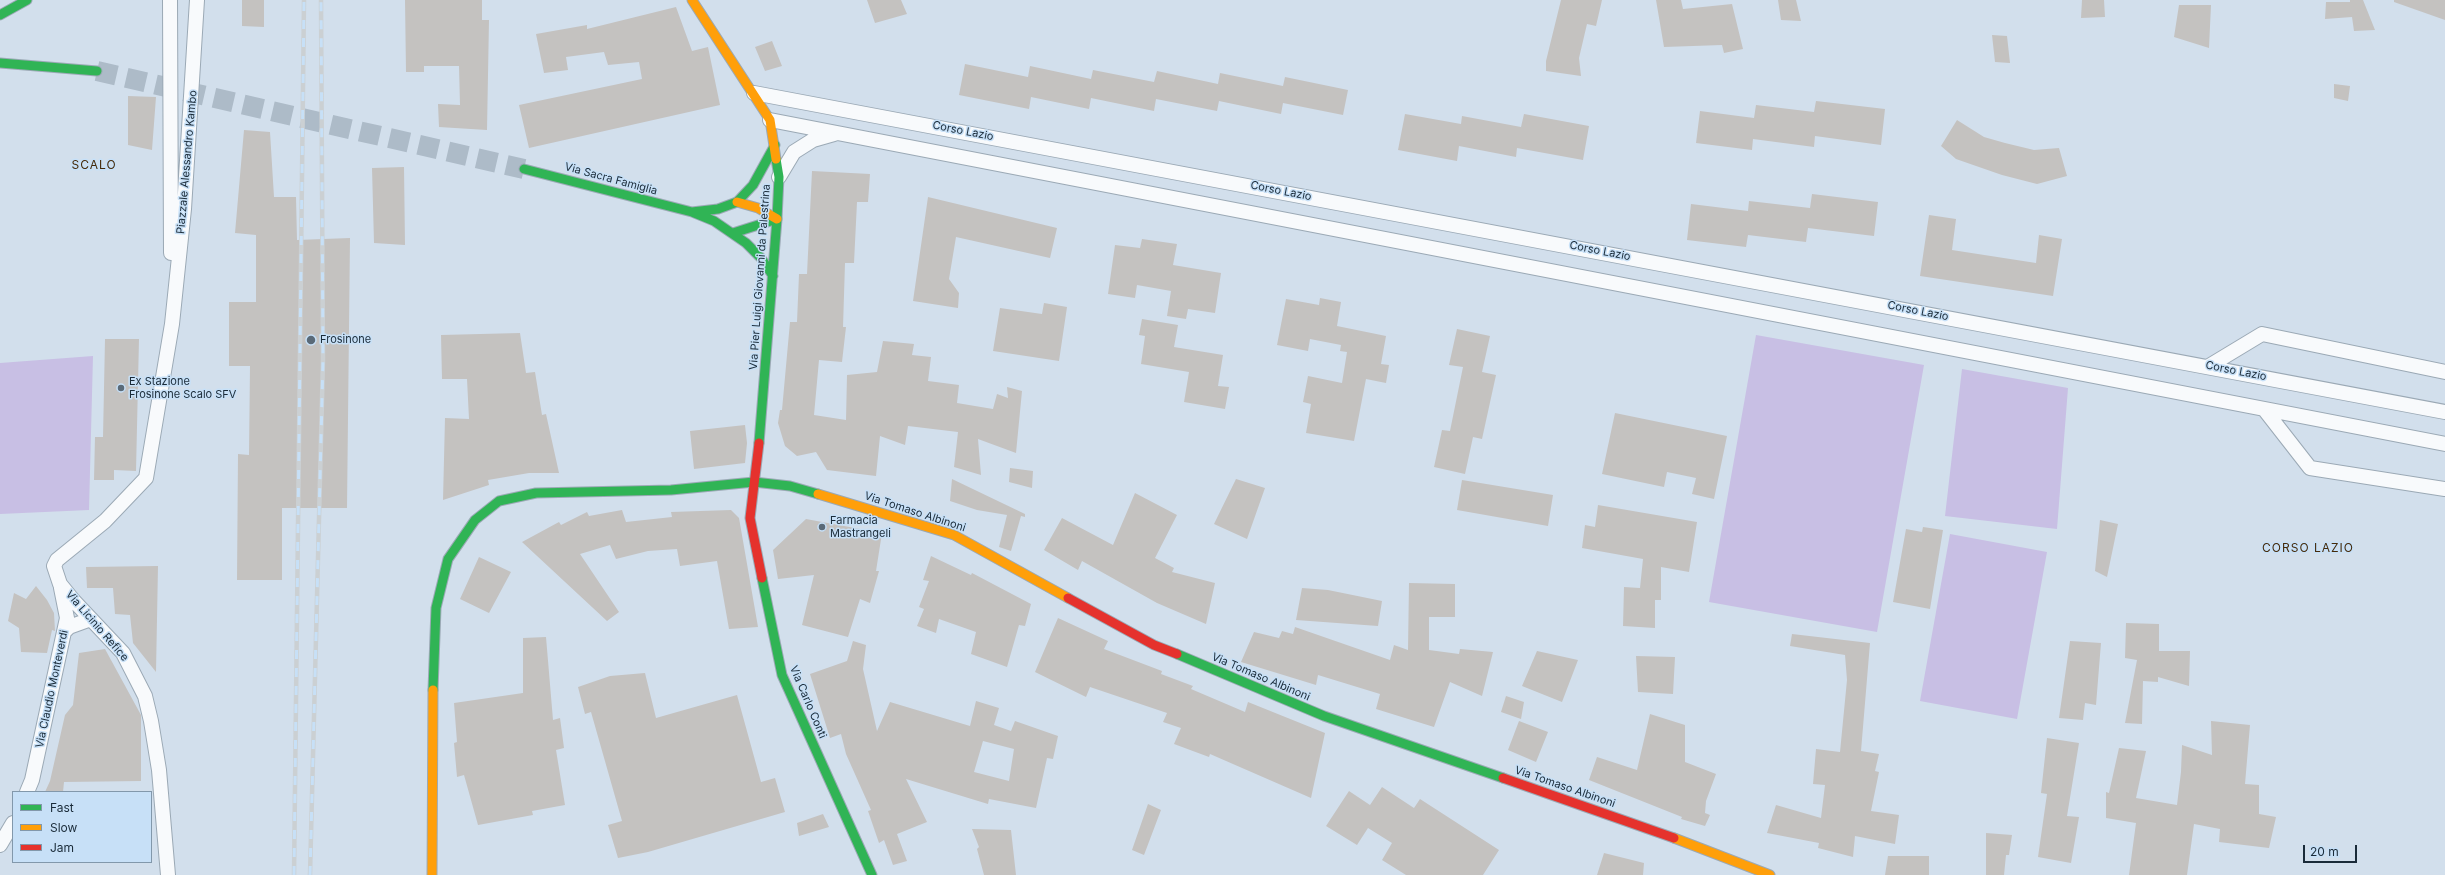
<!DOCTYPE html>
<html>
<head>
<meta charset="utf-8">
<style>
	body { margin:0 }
	#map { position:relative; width:2445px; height:875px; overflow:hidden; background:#d2dfec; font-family:Inter,sans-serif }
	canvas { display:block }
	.legend { position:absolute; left:12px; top:791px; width:140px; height:72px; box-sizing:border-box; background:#c7e0f7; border:1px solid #8298ab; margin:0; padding:5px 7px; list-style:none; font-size:12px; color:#1a2b39 }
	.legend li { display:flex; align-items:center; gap:8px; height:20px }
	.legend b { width:20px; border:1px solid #8298ab }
	.scale { position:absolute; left:2303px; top:845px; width:54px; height:18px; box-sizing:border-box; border:2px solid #1a2b39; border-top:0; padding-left:5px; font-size:12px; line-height:14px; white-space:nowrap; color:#1a2b39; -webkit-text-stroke:3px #c7e0f7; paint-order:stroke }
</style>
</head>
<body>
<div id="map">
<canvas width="2445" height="875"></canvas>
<ul class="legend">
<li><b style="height:5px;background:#30b455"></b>Fast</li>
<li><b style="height:5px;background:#ff9f0a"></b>Slow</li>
<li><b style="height:5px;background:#e5322d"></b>Jam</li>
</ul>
<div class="scale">20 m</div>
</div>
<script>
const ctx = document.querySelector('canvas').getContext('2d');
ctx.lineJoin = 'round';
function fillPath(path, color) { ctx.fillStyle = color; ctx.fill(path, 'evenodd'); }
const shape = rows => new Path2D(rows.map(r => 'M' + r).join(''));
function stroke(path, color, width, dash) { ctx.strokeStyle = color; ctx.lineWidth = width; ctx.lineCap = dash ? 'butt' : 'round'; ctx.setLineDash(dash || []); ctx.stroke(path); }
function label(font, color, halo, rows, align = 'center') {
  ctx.font = font + ' Inter,sans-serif'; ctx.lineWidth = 3; ctx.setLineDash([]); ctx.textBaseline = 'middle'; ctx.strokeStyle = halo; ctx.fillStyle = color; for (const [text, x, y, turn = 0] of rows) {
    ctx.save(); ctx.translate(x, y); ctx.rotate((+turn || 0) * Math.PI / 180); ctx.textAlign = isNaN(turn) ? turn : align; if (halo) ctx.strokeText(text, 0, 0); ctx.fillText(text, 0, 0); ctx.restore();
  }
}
fillPath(shape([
	[1756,335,1924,365,1877,632,1709,602],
	[93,356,89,510,0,514,0,363],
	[1962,369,2068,388,2057,529,1945,516],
	[1950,534,2047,552,2017,719,1920,701]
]), '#c8bfe4');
fillPath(shape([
	[242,0,264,0,264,27,242,26],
	[405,0,482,0,482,20,489,20,487,130,439,127,438,104,460,105,459,66,424,66,424,72,406,72],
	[867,0,901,0,907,14,875,23],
	[1561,0,1602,0,1596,26,1587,24,1579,58,1581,76,1546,71,1546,61],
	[1656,0,1681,0,1683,9,1732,4,1743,49,1724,53,1722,45,1664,47],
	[1778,0,1796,0,1801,21,1781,20],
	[2082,0,2104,0,2105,17,2081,18],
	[2350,0,2363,0,2375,30,2354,31,2352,17,2325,19,2326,2,2350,2],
	[2394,0,2445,0,2445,20,2394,2],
	[2179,5,2211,5,2209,48,2174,37],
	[676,7,692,51,708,47,720,105,529,148,519,105,642,79,639,62,608,65,604,52,566,57,568,70,544,73,536,34,587,25,587,29],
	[1992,35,2007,36,2010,63,1995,62],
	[772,41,782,66,765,71,755,47],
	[965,64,1028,77,1030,66,1091,79,1093,70,1154,82,1157,71,1218,84,1220,73,1283,86,1285,77,1348,90,1343,115,1283,103,1281,114,1219,101,1217,111,1156,99,1154,111,1091,98,1089,109,1031,97,1029,109,959,95],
	[2334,84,2350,86,2348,101,2334,98],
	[128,96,156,97,152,150,128,145],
	[1816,101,1885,109,1881,145,1815,136,1814,147,1753,139,1752,150,1696,143,1700,111,1754,118,1756,105,1814,112],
	[1405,114,1461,124,1462,116,1521,127,1524,114,1589,126,1583,160,1517,148,1516,157,1459,146,1457,161,1398,150],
	[1957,120,1984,137,2005,143,2034,150,2059,148,2067,176,2037,184,2002,175,1956,159,1941,146],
	[244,130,270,132,274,197,296,197,297,240,350,238,347,508,282,508,282,580,237,580,238,454,249,455,250,366,229,366,229,302,256,302,256,235,235,233],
	[404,167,405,245,374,243,372,168],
	[812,171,870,174,868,202,857,202,854,263,845,263,843,327,846,327,842,362,819,360,814,415,846,420,847,375,877,372,883,341,914,344,912,355,931,357,928,381,959,385,957,403,993,409,997,394,1008,398,1007,387,1022,391,1016,453,978,439,981,475,954,467,958,432,908,426,905,445,880,436,876,476,827,470,816,452,797,456,785,446,778,423,780,410,782,410,790,322,797,322,799,274,807,274],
	[1812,194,1878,202,1874,236,1808,228,1806,242,1748,235,1746,247,1687,240,1691,204,1748,211,1749,201,1810,208],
	[928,197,1057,228,1050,258,956,237,949,279,959,293,958,308,913,301],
	[1929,215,1956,219,1952,250,2036,263,2039,235,2062,239,2053,296,1920,276],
	[1142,239,1177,244,1173,265,1221,273,1215,313,1188,309,1186,319,1167,316,1171,291,1137,285,1135,298,1108,294,1115,245,1140,248],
	[1320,298,1341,302,1337,326,1386,336,1381,364,1389,365,1386,383,1366,379,1354,441,1306,433,1311,404,1303,402,1308,376,1342,383,1347,352,1340,351,1341,345,1310,339,1308,351,1277,345,1286,299,1319,305],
	[1044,303,1067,307,1059,361,993,351,1000,308,1042,314],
	[1142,319,1178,325,1174,347,1223,355,1218,386,1229,387,1225,409,1184,402,1189,372,1141,364,1145,336,1139,335],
	[1457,329,1490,336,1482,372,1496,375,1482,439,1473,437,1465,474,1434,467,1442,430,1450,431,1463,367,1449,365],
	[520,333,526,373,535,372,542,415,546,414,559,473,529,473,488,480,489,485,443,500,445,418,469,419,467,379,442,379,441,335],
	[105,339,139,339,136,471,114,470,114,480,94,480,95,437,103,437],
	[1615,413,1727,436,1714,499,1692,494,1696,478,1667,472,1664,487,1602,474],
	[745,425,747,443,745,463,694,469,690,431],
	[1010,468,1033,471,1032,488,1009,482],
	[952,479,1025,514,1025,517,1021,516,1011,551,999,547,1007,515,977,510,950,501],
	[1236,479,1265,488,1247,539,1214,524],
	[1462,480,1553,495,1548,526,1457,510],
	[1135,493,1177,515,1155,558,1174,568,1172,572,1215,583,1206,624,1157,603,1082,561,1078,570,1044,550,1062,518,1113,545],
	[1598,505,1697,522,1689,572,1661,567,1661,600,1655,600,1655,628,1623,626,1624,587,1640,588,1643,559,1582,548,1585,525,1595,527],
	[622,510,626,522,672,517,671,512,731,510,739,518,758,627,729,629,717,561,680,566,677,549,648,551,616,559,610,545,580,554,619,612,607,621,522,542,559,522,561,525,587,512,589,516],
	[806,519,882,533,876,571,879,571,870,603,860,599,848,637,802,625,814,575,778,579,773,550],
	[2100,520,2118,524,2107,577,2095,571],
	[1923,527,1943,530,1930,609,1893,602,1906,529,1922,532],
	[931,556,971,575,972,573,1031,604,1025,626,1019,625,1007,667,971,654,976,632,939,619,936,633,917,626,924,609,919,607,929,581,923,580],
	[479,557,511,572,489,613,460,599],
	[158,566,156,672,133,643,130,615,115,614,113,588,87,588,86,567],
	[1409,583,1455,584,1455,617,1429,617,1429,650,1459,654,1460,649,1493,652,1482,696,1450,682,1434,727,1376,709,1380,694,1318,675,1316,685,1241,662,1254,632,1279,638,1282,631,1293,634,1295,627,1390,660,1394,645,1408,650],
	[36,586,47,600,54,613,55,631,52,630,47,653,21,652,19,628,8,621,14,593,26,599],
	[1302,588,1328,590,1382,601,1378,626,1296,620],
	[1058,618,1108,641,1104,649,1162,671,1161,674,1193,686,1191,689,1245,712,1248,702,1325,733,1311,798,1210,754,1209,757,1174,744,1181,728,1163,722,1167,713,1090,687,1086,697,1035,672],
	[2126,623,2159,624,2159,651,2190,651,2189,686,2158,677,2158,682,2143,681,2142,724,2125,723,2137,660,2125,658],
	[1792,634,1870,643,1861,751,1879,754,1875,771,1879,772,1871,811,1899,815,1895,844,1855,836,1853,857,1818,848,1819,843,1767,833,1776,805,1821,818,1825,785,1813,784,1816,749,1840,752,1847,680,1845,655,1790,646],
	[546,637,553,720,560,718,564,748,556,750,565,805,532,811,533,815,478,825,464,775,457,777,454,743,457,742,454,703,523,693,523,638],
	[853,641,866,645,863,669,877,731,890,702,970,726,976,701,999,708,994,725,1011,731,1015,721,1058,736,1053,759,1047,758,1036,808,989,799,988,804,906,779,927,822,897,834,907,861,893,865,884,840,879,843,868,811,871,810,846,754,841,734,830,738,810,674,847,661],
	[983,741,1014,749,1009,781,974,772],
	[2070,641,2101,643,2096,705,2085,703,2083,720,2059,718],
	[105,649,141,715,141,781,64,782,63,792,45,792,50,781,65,715,73,705,79,653],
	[1537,651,1578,660,1562,702,1522,686],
	[1636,656,1675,657,1673,694,1638,692],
	[645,673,656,718,737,695,761,782,775,778,785,812,648,852,618,858,608,825,622,821,591,712,585,714,578,687,610,676],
	[1506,696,1524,702,1521,719,1501,712],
	[1650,714,1685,725,1685,762,1716,774,1706,801,1705,813,1710,815,1705,826,1681,819,1682,817,1589,780,1597,757,1637,770],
	[1519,721,1548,732,1536,762,1508,750],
	[2211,721,2250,725,2245,784,2259,785,2259,814,2276,817,2269,848,2219,842,2220,829,2194,824,2187,875,2129,875,2136,823,2106,818,2106,792,2109,793,2119,748,2146,751,2136,798,2177,805,2181,772,2182,745,2212,755],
	[2047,738,2079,743,2067,816,2079,817,2071,863,2038,857,2047,794,2041,793],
	[1382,787,1414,808,1420,799,1499,850,1483,875,1406,875,1382,860,1392,843,1368,828,1357,845,1326,826,1349,791,1370,805],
	[1148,804,1161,810,1144,855,1132,850],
	[823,814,829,827,799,836,797,823],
	[972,829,1011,830,1016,875,984,875,977,849,979,847],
	[1986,833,2012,835,2009,855,2006,855,2004,875,1986,875],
	[1604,853,1644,863,1643,875,1597,875],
	[1888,856,1929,856,1929,875,1885,875]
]), '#c4c2c0');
stroke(shape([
	[97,71,524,169]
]), '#adbbc8', 20, [20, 10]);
const street = shape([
	[170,0,171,253],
	[754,93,2445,412],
	[770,120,2445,444],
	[779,177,794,152,813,140,834,134],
	[2209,366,2262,334,2445,372],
	[2264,409,2310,468,2445,489],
	[64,632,69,627,91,619],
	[27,792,32,780,67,618,61,588],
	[0,845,13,823],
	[168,875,159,770,151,721,145,696,123,653,73,600,60,584,54,566,57,560,105,521,146,478,172,324,184,209,197,0]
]);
const fast = shape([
	[0,15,27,0],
	[0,63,97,71],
	[524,169,692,212,714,221,746,243,761,258,773,276],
	[692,212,718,209,737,202,753,185,775,145],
	[733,233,777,219],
	[759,443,777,219,779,177,776,159],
	[762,578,782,675,872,875],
	[1177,654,1324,716,1503,778],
	[433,690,436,608,448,559,475,520,499,501,536,493,671,490,754,482,790,486,818,494]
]);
const slow = shape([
	[692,0,770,120,776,159],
	[737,202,758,208,777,219],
	[818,494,954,535,1068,598],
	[1674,838,1770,875],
	[432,875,433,690]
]);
const jam = shape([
	[759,443,750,518,762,578],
	[1068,598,1154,645,1177,654],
	[1503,778,1674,838]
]);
stroke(street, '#9ba9b5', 16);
stroke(fast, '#9ba9b5', 11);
stroke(slow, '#9ba9b5', 11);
stroke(jam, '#9ba9b5', 11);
stroke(street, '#f8fafc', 14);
stroke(fast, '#30b455', 9);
stroke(slow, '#ff9f0a', 9);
stroke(jam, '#e5322d', 9);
const rail = shape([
	[294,875,304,0],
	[310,875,323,360,321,0]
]);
stroke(rail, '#cbd0d3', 4.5);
stroke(rail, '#c7e0f7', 3, [9]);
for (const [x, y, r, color] of [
	[311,340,5,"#5a6a78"],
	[121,388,4,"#5a6a78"],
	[822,527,4,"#5a6a78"]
]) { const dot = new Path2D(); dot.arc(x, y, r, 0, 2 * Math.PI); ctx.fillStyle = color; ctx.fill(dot); stroke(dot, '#c7e0f7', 1.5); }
label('11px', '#1a2b39', '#c7e0f7', [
	["Corso Lazio",963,131,11],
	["Piazzale Alessandro Kambo",187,162,-85],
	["Via Sacra Famiglia",611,179,15],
	["Corso Lazio",1281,191,11],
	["Corso Lazio",1600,251,11],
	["Via Pier Luigi Giovanni da Palestrina",760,277,-86],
	["Corso Lazio",1918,311,11],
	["Corso Lazio",2236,371,11],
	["Via Tomaso Albinoni",915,512,18],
	["Via Licinio Refice",97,626,49],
	["Via Tomaso Albinoni",1261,677,23],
	["Via Claudio Monteverdi",52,689,-78],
	["Via Carlo Conti",808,702,67],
	["Via Tomaso Albinoni",1565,787,19]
]);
label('11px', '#1a2b39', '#c7e0f7', [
	["Frosinone",320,340],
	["Ex Stazione",129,382],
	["Frosinone Scalo SFV",129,395],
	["Farmacia",830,521],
	["Mastrangeli",830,534]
], 'left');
ctx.letterSpacing = '1px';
label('12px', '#452a0a', '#c7e0f7', [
	["SCALO",94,165],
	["CORSO LAZIO",2308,548]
]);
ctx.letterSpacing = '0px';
</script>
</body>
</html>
